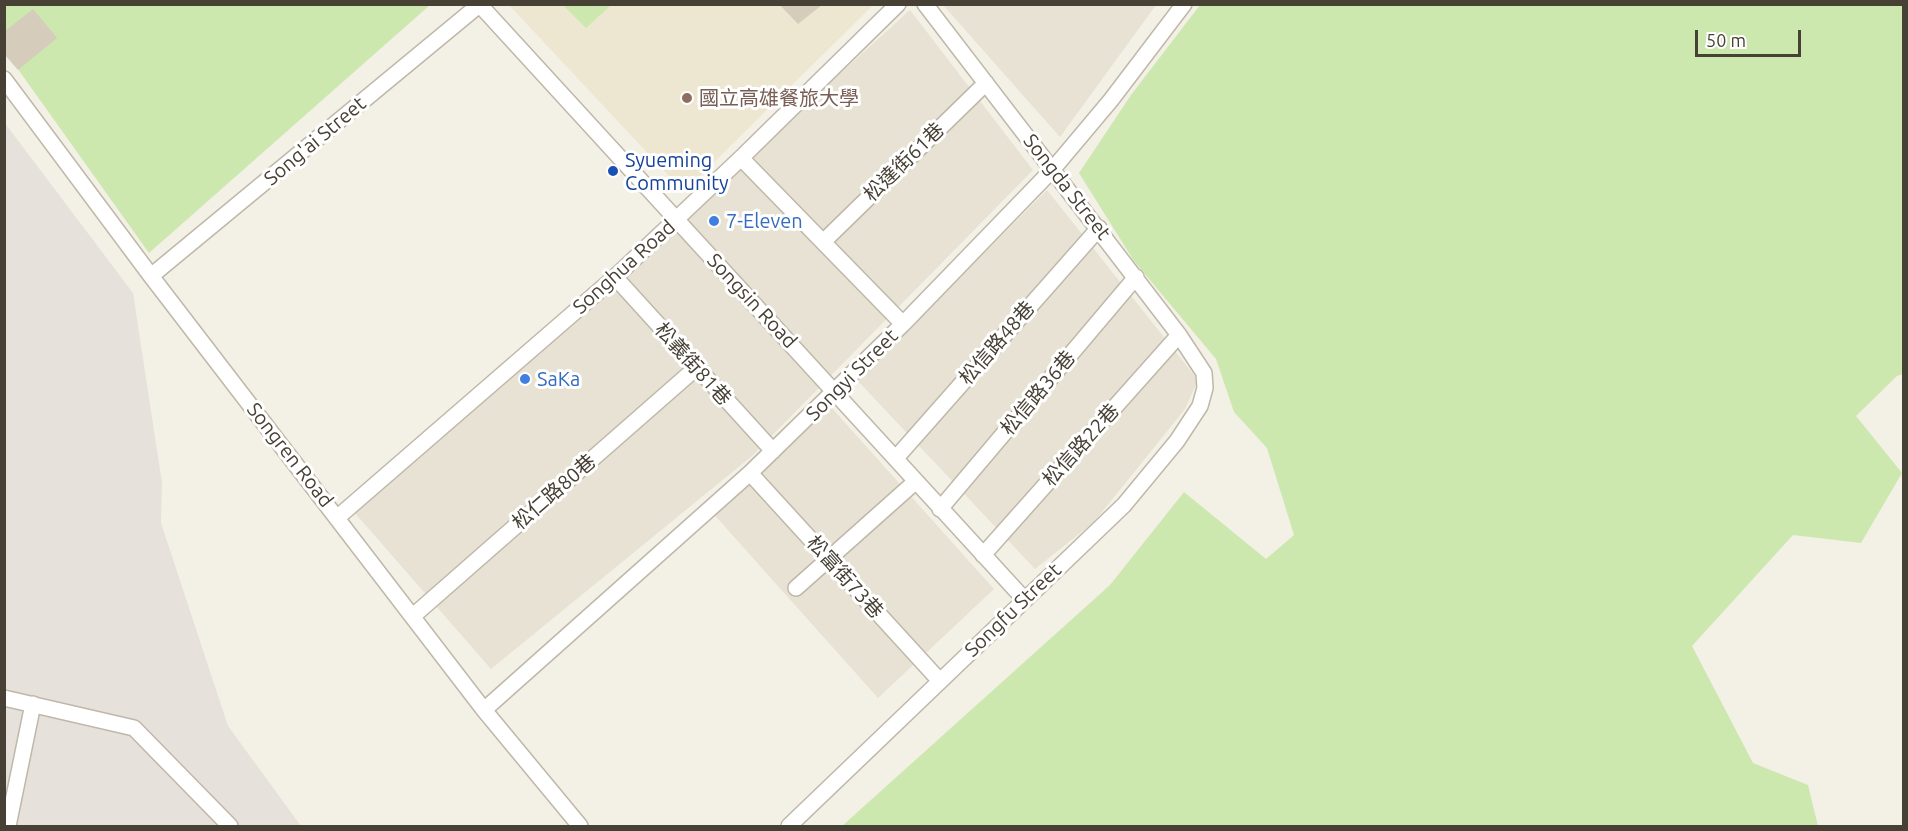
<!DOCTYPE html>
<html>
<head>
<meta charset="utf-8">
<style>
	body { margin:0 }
	#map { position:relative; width:1908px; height:831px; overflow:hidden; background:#f3f0e6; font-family:Ubuntu,sans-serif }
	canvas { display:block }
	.frame { position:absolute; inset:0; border:6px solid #464035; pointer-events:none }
	.scale { position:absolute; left:1695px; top:30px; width:106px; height:27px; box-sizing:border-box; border:3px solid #464035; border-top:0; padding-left:8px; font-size:18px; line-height:21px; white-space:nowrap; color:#464035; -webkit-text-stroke:4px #fff; paint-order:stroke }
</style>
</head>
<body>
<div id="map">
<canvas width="1908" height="831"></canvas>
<div class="frame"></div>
<div class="scale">50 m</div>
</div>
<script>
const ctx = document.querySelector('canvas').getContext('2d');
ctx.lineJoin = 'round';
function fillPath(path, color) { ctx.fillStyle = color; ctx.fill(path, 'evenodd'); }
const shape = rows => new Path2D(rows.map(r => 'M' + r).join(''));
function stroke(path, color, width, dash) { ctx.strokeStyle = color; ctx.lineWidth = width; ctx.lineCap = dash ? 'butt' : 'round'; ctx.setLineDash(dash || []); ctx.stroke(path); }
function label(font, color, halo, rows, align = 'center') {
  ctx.font = font + ' Ubuntu,"Noto Sans TC",sans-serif'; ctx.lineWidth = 6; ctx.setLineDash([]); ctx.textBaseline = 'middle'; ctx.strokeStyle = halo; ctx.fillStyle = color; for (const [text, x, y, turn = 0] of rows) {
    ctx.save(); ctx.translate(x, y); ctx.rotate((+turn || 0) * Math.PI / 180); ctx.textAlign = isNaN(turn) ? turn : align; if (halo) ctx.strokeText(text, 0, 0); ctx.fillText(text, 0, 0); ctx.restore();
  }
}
fillPath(shape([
	[943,5,1156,5,1060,137],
	[910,10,1033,170,752,456,491,669,355,513],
	[1047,190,1198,380,1185,409,1094,522,1035,569,857,380],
	[830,406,994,589,878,698,710,510]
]), '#e8e2d4');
fillPath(shape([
	[4,122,133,293,162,483,161,523,228,726,301,826,5,826]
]), '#e6e1db');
fillPath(shape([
	[509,5,873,5,684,192]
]), '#ede6d0');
fillPath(shape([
	[4,5,430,5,149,253,5,51],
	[563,5,611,5,586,28],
	[1200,5,1903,5,1903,374,1897,376,1856,416,1902,473,1861,543,1793,535,1692,646,1753,763,1808,785,1818,826,842,826,1110,585,1184,492,1266,559,1294,535,1267,448,1234,412,1216,359,1134,261,1079,173,1131,95]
]), '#cce8af');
fillPath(shape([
	[779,4,823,4,798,24],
	[33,9,57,38,18,70,4,54,4,32]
]), '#d5ccbc');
const minor = shape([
	[479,4,1024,599],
	[4,79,151,276,484,710,580,826],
	[741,158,903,324],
	[823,242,986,83],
	[151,276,479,5],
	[615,277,773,451],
	[896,458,1099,228],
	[750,473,939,680],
	[940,509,1136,277],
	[338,517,615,277,741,158,898,4],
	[983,555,1179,335],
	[796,588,915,482],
	[413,616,696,368],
	[4,698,134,728,230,826],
	[484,710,750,473,903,324,1053,169,1111,100,1184,4],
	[8,826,33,704],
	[789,826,1124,505,1177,441,1200,406,1205,388,1204,373,1179,335,925,4]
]);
stroke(minor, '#bfb8a9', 18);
stroke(minor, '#fff', 15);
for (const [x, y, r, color] of [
	[687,98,6,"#8d6e63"],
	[613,171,6,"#1a4fb4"],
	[714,221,6,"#3f7fe0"],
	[525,379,6,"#3f7fe0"]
]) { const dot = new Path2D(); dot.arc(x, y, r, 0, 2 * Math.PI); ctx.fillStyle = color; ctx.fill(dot); stroke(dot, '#fff', 2); }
label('20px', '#785e54', '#fff', [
	["國立高雄餐旅大學",699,98]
], 'left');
label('20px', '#464035', '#fff', [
	["Song'ai Street",315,141,-40],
	["松達街61巷",904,162,-44],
	["Songda Street",1067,187,52],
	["Songhua Road",624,267,-42],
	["Songsin Road",752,301,47],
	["松信路48巷",997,343,-49],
	["松義街81巷",693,364,48],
	["Songyi Street",852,375,-45],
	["松信路36巷",1038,393,-50],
	["松信路22巷",1081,445,-48],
	["Songren Road",290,455,52],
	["松仁路80巷",554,492,-41],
	["松富街73巷",845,577,48],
	["Songfu Street",1013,610,-44]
]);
label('20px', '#164399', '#fff', [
	["Syueming",625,160],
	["Community",625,183]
], 'left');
label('20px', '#366cbe', '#fff', [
	["7-Eleven",726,221],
	["SaKa",537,379]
], 'left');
</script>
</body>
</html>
